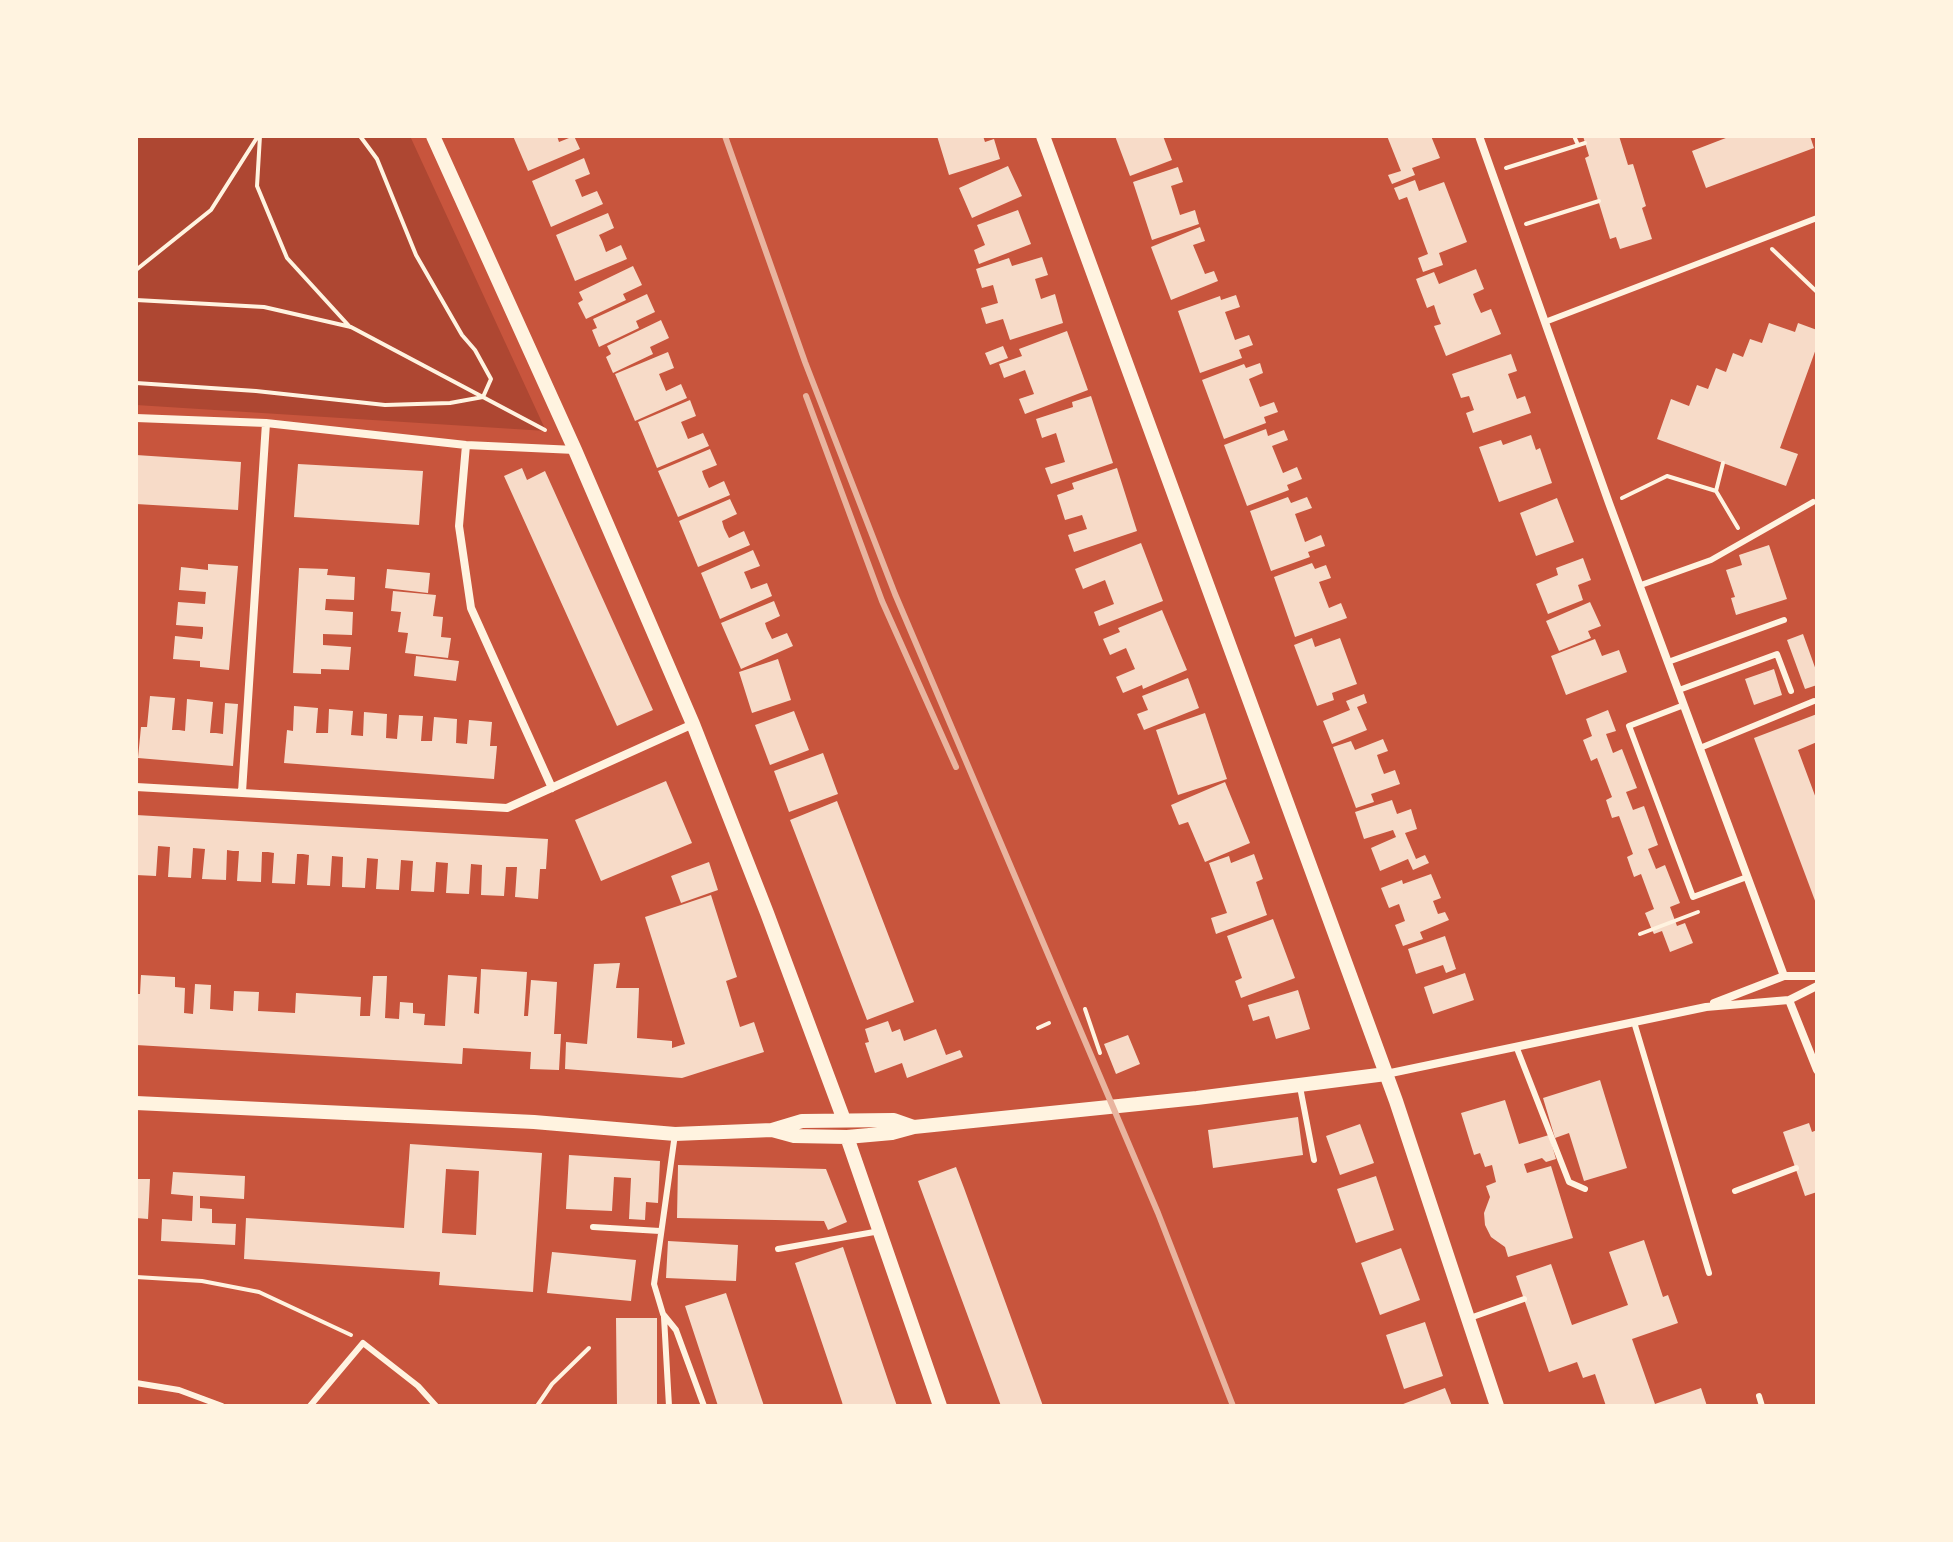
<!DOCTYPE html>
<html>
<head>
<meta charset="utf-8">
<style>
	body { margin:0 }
	#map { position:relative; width:1953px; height:1542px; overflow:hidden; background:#c8553d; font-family:Arial,sans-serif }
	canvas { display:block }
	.frame { position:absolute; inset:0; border:138px solid #fff3e0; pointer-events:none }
</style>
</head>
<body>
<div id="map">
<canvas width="1953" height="1542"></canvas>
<div class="frame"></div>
</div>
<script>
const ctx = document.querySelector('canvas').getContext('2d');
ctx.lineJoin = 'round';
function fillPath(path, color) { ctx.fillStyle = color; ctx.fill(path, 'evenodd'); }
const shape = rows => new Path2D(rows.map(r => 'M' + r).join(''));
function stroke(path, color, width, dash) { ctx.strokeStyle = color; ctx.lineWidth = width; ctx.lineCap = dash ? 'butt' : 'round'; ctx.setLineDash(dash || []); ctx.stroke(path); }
fillPath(shape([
	[136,136,410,136,546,431,136,405]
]), '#ae4732');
fillPath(shape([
	[513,136,557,136,559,142,574,136,580,149,528,171],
	[937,136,983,136,985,142,994,139,1000,159,949,175],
	[1115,136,1163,136,1172,160,1130,176],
	[1387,136,1431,136,1440,158,1412,168,1415,175,1392,184,1388,175,1401,171],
	[1583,136,1619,136,1628,165,1633,164,1646,206,1642,208,1652,239,1620,249,1616,237,1610,239,1585,158,1589,156],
	[1731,136,1810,136,1814,148,1706,188,1692,151],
	[584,158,590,174,575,180,578,187,582,197,597,191,603,204,551,227,532,181],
	[1008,166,1022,196,972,218,959,188],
	[1178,167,1183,182,1171,186,1180,215,1195,210,1199,224,1152,240,1133,182],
	[1415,180,1419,191,1444,182,1467,242,1439,253,1443,265,1423,272,1418,258,1428,254,1407,197,1399,200,1394,188],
	[1018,210,1031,244,979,264,974,250,985,245,977,225],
	[608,213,614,228,599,235,602,241,606,252,621,245,627,259,575,281,556,235],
	[1200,227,1205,241,1193,245,1205,274,1214,271,1218,281,1171,300,1151,247],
	[1042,257,1048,275,1035,279,1041,299,1055,294,1063,323,1010,340,1003,319,986,324,981,308,998,303,993,285,982,288,976,269,1009,258,1012,266],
	[633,266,642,285,623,294,626,300,586,319,578,303,583,300,579,292],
	[1476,269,1484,289,1473,294,1476,302,1481,313,1491,309,1501,334,1446,356,1434,326,1441,324,1438,317,1434,305,1427,308,1416,279,1434,272,1439,284],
	[647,294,655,312,636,321,639,328,599,347,592,330,597,328,593,319],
	[1236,295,1240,307,1225,312,1235,340,1249,335,1253,345,1239,350,1242,358,1200,373,1178,311,1220,296,1221,300],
	[661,320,669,338,650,347,653,354,613,373,606,357,611,354,607,346],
	[1769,323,1795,332,1798,323,1817,330,1817,346,1780,448,1798,454,1786,486,1657,439,1671,399,1689,406,1697,385,1708,389,1716,368,1726,372,1733,353,1743,357,1750,339,1762,343],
	[1067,331,1088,390,1025,414,1019,399,1034,394,1025,370,1004,378,999,364,1022,356,1019,349],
	[1003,346,1008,358,990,365,985,353],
	[668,352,674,368,659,374,666,391,681,384,687,398,635,421,615,374],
	[1511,354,1517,371,1508,374,1513,388,1517,399,1525,396,1531,413,1473,433,1466,413,1474,410,1469,396,1461,398,1452,374],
	[1260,363,1263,373,1249,379,1260,407,1274,402,1278,412,1264,417,1266,423,1224,439,1202,380,1244,364,1246,368],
	[1091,396,1113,463,1051,484,1045,468,1065,462,1056,433,1042,438,1036,419,1073,407,1072,402],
	[690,400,696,416,681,422,684,429,688,439,703,433,709,446,657,468,638,422],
	[1266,429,1268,436,1284,430,1288,440,1272,446,1283,473,1297,467,1302,479,1287,485,1289,490,1247,506,1224,445],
	[1531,435,1536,450,1540,448,1552,483,1499,502,1479,447,1501,440,1503,445],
	[710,449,717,465,702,471,704,477,709,488,724,481,730,495,678,517,658,471],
	[136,455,241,462,238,510,136,504],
	[298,464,423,471,419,525,294,517],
	[522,468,527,480,545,471,653,710,617,726,504,476],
	[1117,468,1137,531,1074,552,1068,535,1087,529,1082,515,1065,520,1057,495,1074,489,1072,483],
	[1288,497,1291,503,1307,497,1312,508,1295,514,1305,542,1321,535,1325,546,1308,552,1310,557,1271,571,1250,511],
	[1557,498,1574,542,1536,556,1520,513],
	[730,499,737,514,722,521,724,528,729,538,744,531,750,545,698,567,679,521],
	[1141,543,1163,601,1099,626,1094,612,1114,604,1105,580,1083,589,1075,569],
	[1769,545,1787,599,1736,615,1731,598,1735,597,1726,570,1742,565,1739,555],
	[753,550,760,566,744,572,747,579,751,589,767,583,772,596,720,619,701,573],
	[1583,558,1591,580,1578,585,1583,600,1548,614,1536,584,1558,575,1556,568],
	[1312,563,1315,569,1326,565,1331,578,1319,582,1329,608,1341,603,1347,618,1295,637,1274,577],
	[208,564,238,566,229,670,200,667,200,661,173,659,175,636,202,639,203,633,203,627,176,625,178,602,205,604,206,592,179,590,181,567,208,570],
	[299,568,328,569,327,575,355,577,354,600,326,599,325,610,353,612,352,635,323,634,323,645,351,647,349,670,321,669,321,674,293,673],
	[387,569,430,573,428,593,385,588],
	[393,591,436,595,433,616,443,617,441,637,451,638,448,658,405,653,408,633,398,632,401,612,391,611],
	[774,601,780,616,765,623,767,629,772,639,787,633,793,646,741,669,721,623],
	[1590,602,1601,626,1588,631,1591,638,1559,651,1546,621],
	[1162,610,1187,670,1143,689,1142,685,1123,693,1116,677,1135,669,1126,648,1110,655,1103,639,1120,632,1118,628],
	[1803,634,1817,673,1817,685,1805,689,1787,640],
	[1312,638,1315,647,1340,638,1357,684,1332,693,1334,700,1317,706,1294,645],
	[1595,639,1602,656,1619,650,1627,672,1566,695,1551,656],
	[416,656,459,661,456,681,414,676],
	[778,659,791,700,752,713,739,672],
	[1774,669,1782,695,1754,705,1745,679],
	[1188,678,1199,708,1144,730,1137,714,1148,710,1142,696],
	[1364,694,1367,703,1357,707,1367,730,1332,744,1323,721,1350,710,1346,701],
	[150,696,175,698,172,730,179,730,185,731,187,699,213,702,210,733,216,733,223,734,225,703,238,704,233,766,138,758,141,727,147,727],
	[294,706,318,708,316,733,328,733,329,709,353,711,351,735,363,736,364,712,387,714,386,738,397,739,399,715,423,716,421,741,432,741,434,717,457,719,456,743,467,744,469,720,492,722,490,746,497,746,494,779,284,763,287,730,293,731],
	[1608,710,1616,731,1606,734,1613,753,1622,749,1637,788,1626,792,1633,810,1644,806,1658,845,1648,849,1656,869,1665,865,1680,903,1670,907,1677,926,1685,923,1693,943,1670,952,1662,931,1654,934,1652,930,1645,913,1654,909,1641,874,1634,877,1627,857,1633,854,1619,816,1612,818,1606,800,1612,797,1597,758,1591,761,1583,740,1592,736,1586,719],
	[794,711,809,750,770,765,755,725],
	[1205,713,1227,779,1178,795,1156,730],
	[1817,714,1817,742,1798,750,1817,801,1817,906,1754,738],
	[1383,739,1388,751,1377,755,1380,764,1384,774,1395,770,1400,784,1371,794,1374,802,1356,808,1333,747,1351,741,1355,750],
	[823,753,838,794,789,812,774,771],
	[666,781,692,843,601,881,575,820],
	[1225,782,1250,843,1205,862,1188,822,1179,825,1171,805],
	[1392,800,1397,814,1411,809,1417,829,1405,833,1416,859,1425,855,1429,863,1413,870,1408,859,1380,871,1371,848,1396,837,1393,830,1364,839,1355,812],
	[837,801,914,1002,867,1020,790,820],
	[136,815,548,839,546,869,540,869,538,899,515,897,517,867,506,867,504,896,481,895,482,865,471,864,469,894,446,893,448,863,436,862,434,892,411,891,413,861,401,860,399,890,376,889,378,859,367,858,365,888,342,887,343,857,332,856,330,886,307,885,309,855,303,854,297,854,295,884,272,883,274,853,268,852,262,852,261,882,237,881,239,851,233,851,227,850,226,880,202,879,205,849,193,848,191,878,168,877,170,847,158,846,156,876,136,875],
	[1254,854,1263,879,1256,882,1267,915,1216,934,1211,918,1227,913,1209,863,1229,856,1231,863],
	[709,862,718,890,681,903,671,876],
	[1431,874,1441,898,1433,901,1438,914,1445,912,1449,920,1420,932,1423,939,1403,946,1395,925,1405,921,1399,904,1389,908,1381,888,1402,880,1403,884],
	[711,895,737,977,726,981,740,1027,754,1022,764,1052,682,1078,565,1069,566,1042,587,1044,594,964,620,963,616,988,639,988,637,1038,672,1041,672,1048,685,1044,645,917],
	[1273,919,1295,978,1241,998,1235,981,1242,978,1227,936],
	[1445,936,1456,969,1446,973,1443,965,1416,974,1408,949],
	[481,969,527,972,524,1016,528,1016,531,980,557,982,554,1034,561,1034,559,1070,530,1069,531,1052,463,1048,462,1064,136,1045,136,994,140,994,141,975,175,977,175,987,185,988,184,1013,193,1014,195,984,211,985,210,1009,233,1011,234,991,259,992,258,1011,295,1013,296,993,361,997,360,1016,370,1016,373,976,387,976,385,1018,399,1019,400,1002,413,1003,413,1013,425,1014,424,1025,445,1026,448,975,477,977,474,1013,479,1014],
	[1465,973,1474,1000,1433,1014,1424,987],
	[1298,990,1310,1029,1276,1039,1269,1016,1253,1021,1248,1005],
	[888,1021,892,1032,900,1029,904,1041,936,1029,946,1055,960,1050,963,1057,907,1078,902,1063,875,1073,865,1043,869,1042,865,1029],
	[1128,1035,1140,1064,1116,1074,1104,1044],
	[1600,1080,1627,1168,1584,1181,1569,1133,1555,1138,1543,1098],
	[1505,1100,1519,1144,1549,1135,1556,1159,1546,1162,1542,1158,1524,1164,1527,1173,1551,1166,1573,1238,1508,1257,1505,1247,1491,1237,1485,1225,1484,1213,1490,1197,1486,1186,1496,1182,1492,1165,1485,1167,1480,1153,1474,1155,1461,1113],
	[1298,1117,1303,1155,1213,1168,1208,1130],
	[1809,1123,1812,1132,1817,1130,1817,1192,1805,1196,1783,1132],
	[1360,1124,1374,1163,1340,1175,1326,1136],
	[410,1144,542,1153,533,1292,439,1285,440,1272,244,1259,246,1218,404,1228],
	[446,1169,479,1171,476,1235,442,1233],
	[569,1155,660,1161,658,1203,646,1202,645,1220,629,1219,631,1178,614,1177,612,1211,566,1209],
	[678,1165,826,1169,847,1222,828,1230,824,1221,677,1218],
	[956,1167,964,1188,1043,1406,1001,1406,918,1181],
	[173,1172,245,1176,244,1199,200,1196,200,1208,212,1209,212,1223,236,1224,235,1245,161,1241,162,1219,192,1221,193,1196,171,1194],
	[1376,1176,1394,1230,1356,1243,1337,1189],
	[136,1179,150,1179,148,1219,136,1218],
	[1644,1240,1663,1297,1668,1295,1678,1323,1632,1339,1655,1404,1701,1388,1707,1406,1606,1406,1595,1374,1583,1378,1577,1362,1549,1372,1516,1276,1551,1264,1572,1325,1628,1305,1609,1252],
	[668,1241,738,1245,736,1281,666,1278],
	[843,1247,890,1386,897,1406,843,1406,842,1402,795,1263],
	[1401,1248,1420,1300,1380,1315,1361,1263],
	[552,1252,636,1260,631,1301,547,1293],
	[726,1293,764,1406,718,1406,685,1306],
	[616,1318,657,1318,657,1406,617,1406],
	[1425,1322,1443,1376,1404,1389,1386,1335],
	[1445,1388,1452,1406,1398,1406]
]), '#f7dbc8');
stroke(shape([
	[260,136,257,186,287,258,350,327],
	[1574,136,1578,145],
	[1506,168,1585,143],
	[1526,224,1599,201],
	[1772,249,1817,292],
	[136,270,211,210,258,136],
	[136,300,264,307,351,327,545,430],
	[136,383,256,391,385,405,450,403,483,397,491,379,475,350,462,335,416,255,377,159,360,136],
	[1723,463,1716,491,1738,528],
	[1622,498,1667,476,1716,491],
	[1640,934,1698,912],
	[1085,1009,1100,1053],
	[1038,1028,1049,1023],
	[136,1277,202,1281,259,1292,351,1335],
	[537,1406,552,1384,589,1348]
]), '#fff3e0', 4);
stroke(shape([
	[1545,322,1817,218],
	[1641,585,1711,560,1813,502],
	[1668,662,1784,620],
	[1679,690,1777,654,1791,691],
	[1684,705,1629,726,1693,897,1747,877],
	[1700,748,1814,701],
	[1634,1022,1709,1273],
	[1516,1046,1569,1182,1585,1189],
	[1300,1087,1314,1160],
	[675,1134,654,1284,663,1314,676,1330,704,1406],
	[1735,1191,1796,1168],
	[593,1227,660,1231],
	[778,1249,880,1231],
	[664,1317,669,1406],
	[1467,1319,1524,1299],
	[136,1383,179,1390,222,1406],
	[1759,1396,1762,1406],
	[310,1406,363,1343,418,1386,436,1406]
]), '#fff3e0', 6);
stroke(shape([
	[1479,136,1609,503,1784,976],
	[136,418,266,423,466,445,575,450],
	[466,445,459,526,471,608,552,788],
	[136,787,507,808,693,724],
	[242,792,266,423],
	[1789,1000,1817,1070],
	[1714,1003,1784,976,1817,976],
	[1386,1074,1706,1007,1789,1000,1817,986]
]), '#fff3e0', 8);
stroke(shape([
	[433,136,575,450,693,724,767,913,844,1120],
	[1043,136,1396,1101,1497,1406],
	[136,1103,534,1122,675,1134,772,1130,802,1121,894,1120,914,1127],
	[772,1130,794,1136,847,1137,892,1133,914,1127,1197,1098,1386,1074],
	[847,1137,940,1406]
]), '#fff3e0', 14);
stroke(shape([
	[725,136,805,362,895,594,1158,1213,1233,1406],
	[806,396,882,601,956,767]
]), '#e9b49f', 6);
</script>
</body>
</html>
